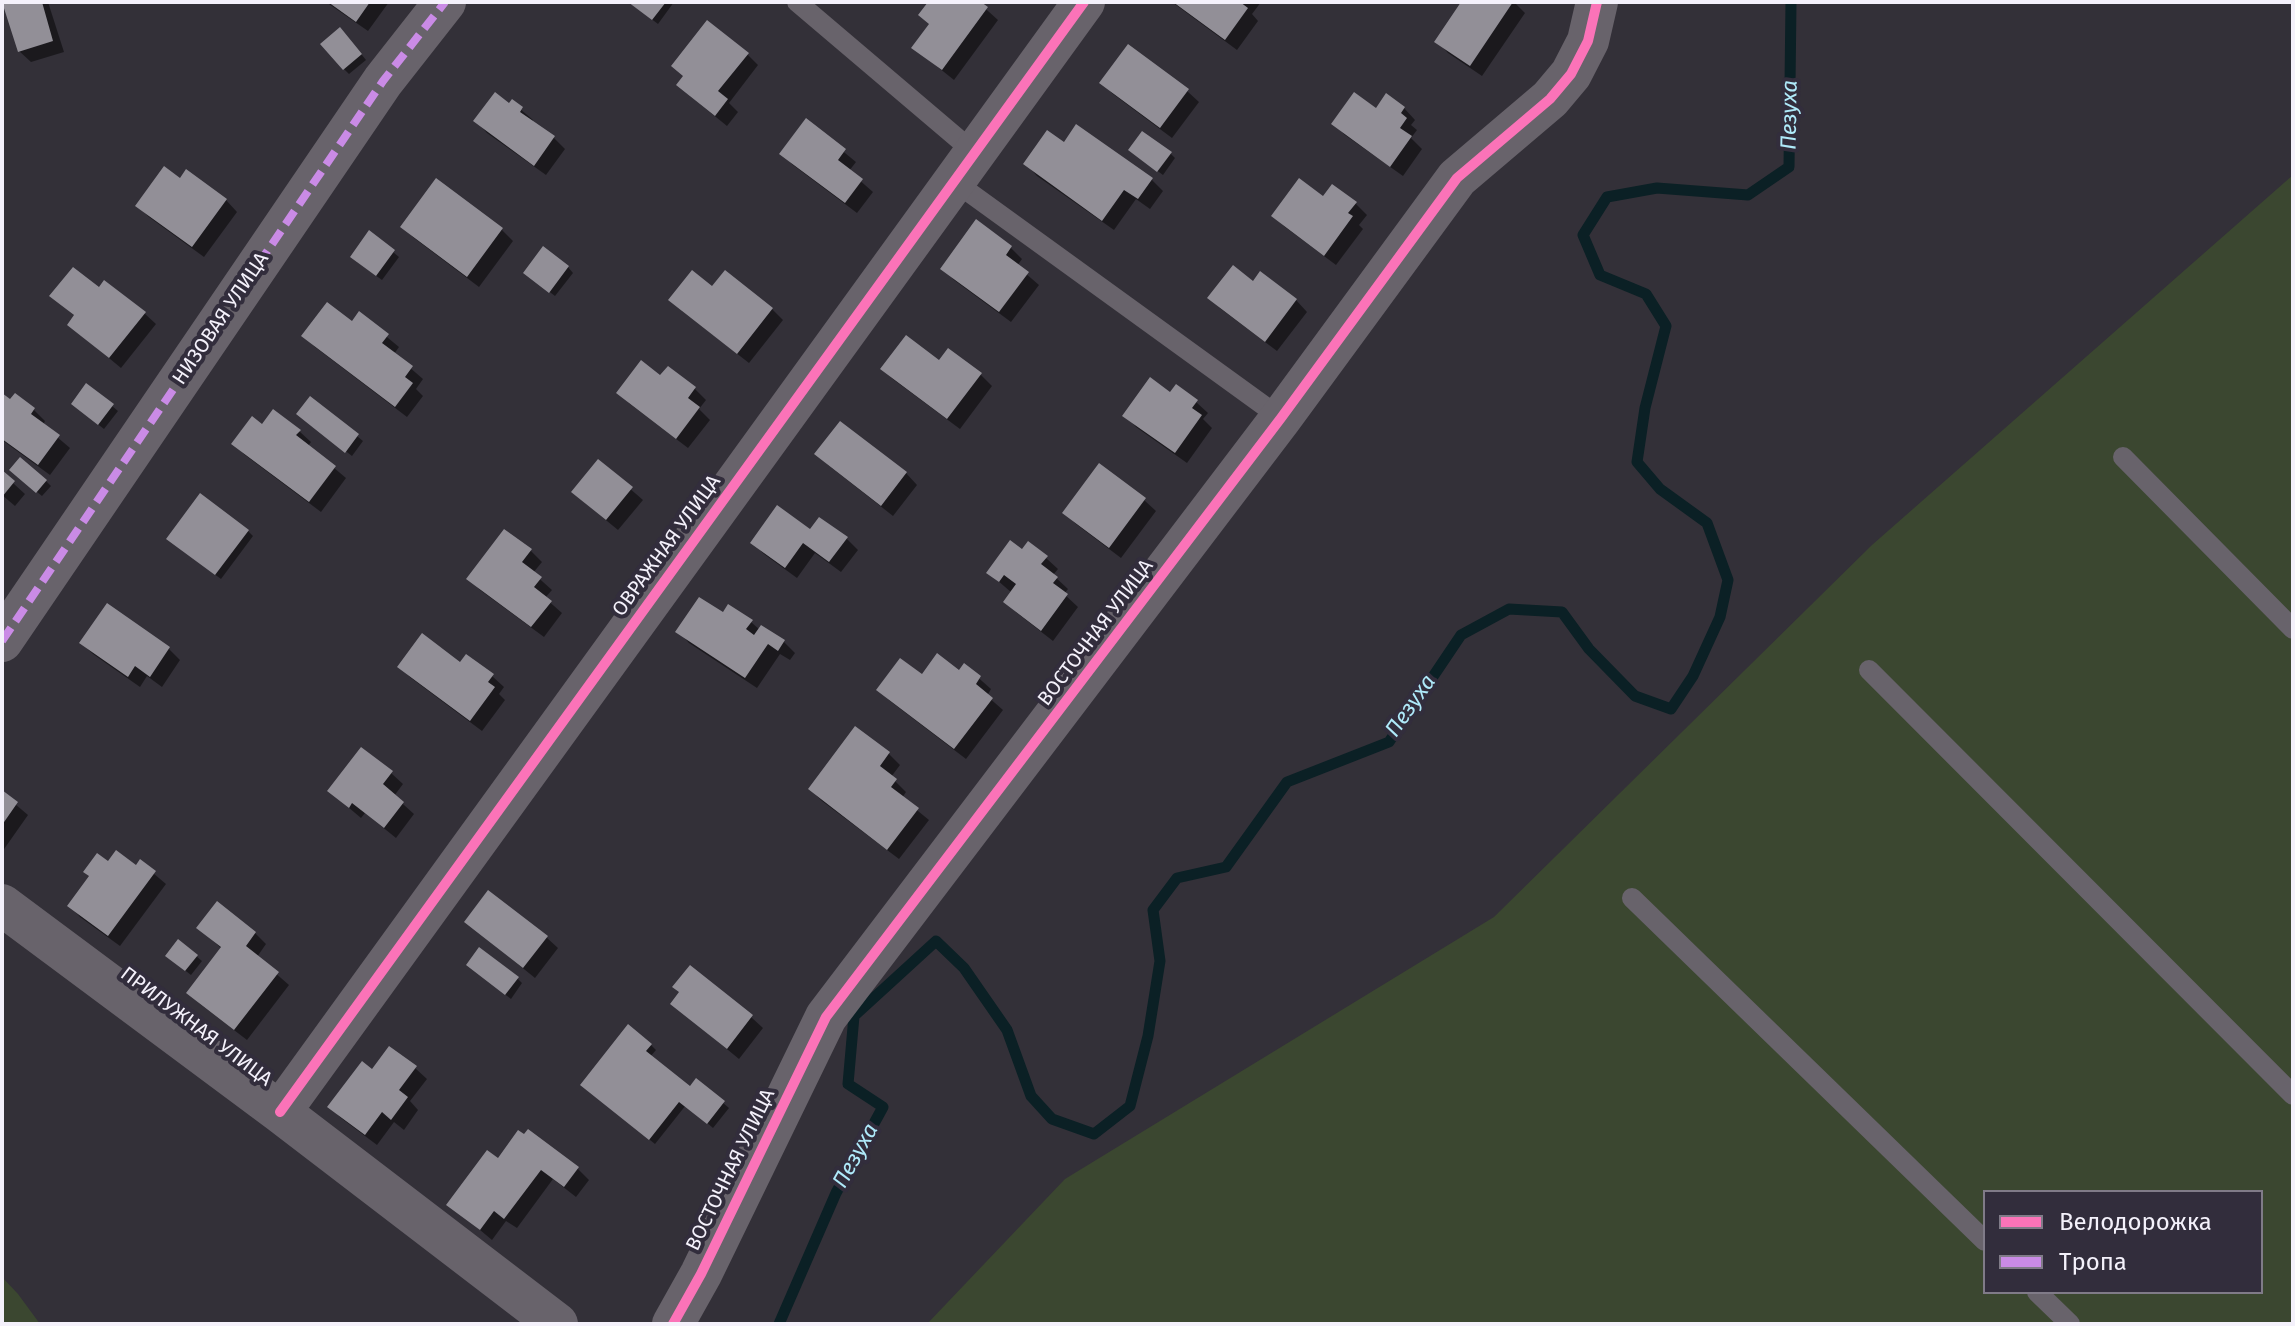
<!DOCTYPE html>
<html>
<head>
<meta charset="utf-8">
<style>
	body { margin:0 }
	#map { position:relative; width:2295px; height:1326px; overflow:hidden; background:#333038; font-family:"Fira Sans",sans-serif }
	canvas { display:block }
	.frame { position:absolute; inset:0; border:4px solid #f4f1fb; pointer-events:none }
	.legend { position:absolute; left:1983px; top:1190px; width:280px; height:104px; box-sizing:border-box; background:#322d3c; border:2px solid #807b88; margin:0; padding:10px 14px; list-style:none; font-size:24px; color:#f4f1fb }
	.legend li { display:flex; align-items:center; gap:16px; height:40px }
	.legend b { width:40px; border:2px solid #807b88 }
</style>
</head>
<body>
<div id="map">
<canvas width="2295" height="1326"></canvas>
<div class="frame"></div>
<ul class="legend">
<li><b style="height:10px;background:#fb73b8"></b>Велодорожка</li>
<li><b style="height:10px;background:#ca8be6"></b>Тропа</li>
</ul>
</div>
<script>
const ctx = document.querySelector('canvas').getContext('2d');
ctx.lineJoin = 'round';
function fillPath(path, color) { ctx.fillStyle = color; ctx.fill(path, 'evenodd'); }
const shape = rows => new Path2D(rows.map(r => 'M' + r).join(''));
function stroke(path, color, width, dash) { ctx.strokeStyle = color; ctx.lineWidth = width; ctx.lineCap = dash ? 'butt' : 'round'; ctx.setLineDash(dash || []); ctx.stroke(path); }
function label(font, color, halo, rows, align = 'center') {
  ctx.font = font + ' "Fira Sans",sans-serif'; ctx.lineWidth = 8; ctx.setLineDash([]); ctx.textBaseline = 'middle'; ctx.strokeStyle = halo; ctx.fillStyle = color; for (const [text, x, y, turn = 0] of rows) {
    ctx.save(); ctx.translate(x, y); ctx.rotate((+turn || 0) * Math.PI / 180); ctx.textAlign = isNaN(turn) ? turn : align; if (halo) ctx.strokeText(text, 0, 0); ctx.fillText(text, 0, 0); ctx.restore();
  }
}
fillPath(shape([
	[2293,175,2293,1324,927,1324,1065,1179,1494,917,1872,545],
	[1985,1192,2261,1192,2261,1292,1985,1292],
	[2,1277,18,1294,40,1324,2,1324]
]), '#3b4730');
fillPath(shape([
	[4,2,48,2,64,52,31,62,19,51],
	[326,2,389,2,368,31],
	[629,2,674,2,658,24],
	[930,2,978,2,998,20,954,80,914,48,930,25],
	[1172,2,1261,2,1252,14,1258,21,1237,50],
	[1464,2,1514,2,1525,13,1482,76,1448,53,1437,41],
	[345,34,366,60,349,74,344,69],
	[747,54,758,65,729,103,738,112,727,126,690,96],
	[1102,83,1187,91,1199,102,1172,138,1113,94],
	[512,102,533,120,532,122,554,138,565,149,546,175,487,133,476,121,510,105],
	[1404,108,1415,120,1411,125,1417,130,1411,138,1422,149,1403,176,1345,135,1334,124,1377,110],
	[806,121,856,162,849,171,873,192,857,213,793,165,782,154],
	[1077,127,1152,180,1163,191,1150,209,1136,199,1114,230,1037,176,1026,164,1064,145],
	[1170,153,1175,158,1163,175,1136,155],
	[187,172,226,200,237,212,204,257,149,217,138,206,180,181],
	[1324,199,1355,203,1367,215,1359,225,1363,229,1336,265,1285,227,1273,216],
	[977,222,1011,248,1022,259,1017,266,1039,285,1011,322,954,280,943,268],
	[403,227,502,230,513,241,479,287,414,238],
	[370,233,399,257,382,280,357,262],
	[568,267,573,273,555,296,530,277],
	[1254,283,1296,300,1307,312,1277,351,1221,309,1210,298],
	[99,289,144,313,156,324,121,368,69,325,76,317,52,296],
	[772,309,783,320,749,363,682,311],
	[359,314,399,347,394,354,423,379,416,389,423,396,407,417,315,347,304,336,352,323],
	[940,363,981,375,992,386,960,429,894,380,882,369],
	[661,377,695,389,706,400,699,409,710,420,688,448,630,404,618,393],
	[1171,395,1196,402,1208,413,1203,419,1212,428,1187,463,1136,427,1125,415],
	[2,396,11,402,15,396,34,410,45,421,43,425,70,448,50,475,2,440],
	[311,399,363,441,352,456,304,419],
	[112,406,118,411,104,429,78,409],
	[263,426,299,431,311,442,308,446,346,478,321,512,245,455,234,444],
	[816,454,906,473,917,485,893,516,828,465],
	[598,461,643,500,618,530,585,503],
	[2,473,25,494,15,506,2,495],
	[16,475,46,481,51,486,42,496],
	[1144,500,1156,511,1121,558,1076,524,1064,512],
	[248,531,253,536,221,579,174,544],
	[810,532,846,538,858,550,841,572,815,553,797,578,764,554,753,543],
	[531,551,542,562,533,573,552,590,545,598,562,613,544,637,480,590,469,578],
	[1023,552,1046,558,1058,569,1053,575,1068,589,1064,594,1078,607,1053,641,1017,613,1005,602,1012,593,989,573],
	[723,615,751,622,760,630,784,642,795,653,790,660,780,654,757,688,689,643,678,631],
	[81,643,169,649,180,660,162,687,147,676,140,687,93,654],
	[461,665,492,676,504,687,499,694,505,700,482,731,411,678,399,667],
	[965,666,991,689,987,696,1003,710,966,759,890,701,879,690,922,677,960,673],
	[856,729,889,754,900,765,891,777,906,792,902,798,929,820,899,859,822,801,810,789],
	[391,773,403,784,394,796,414,814,396,838,365,813,361,818,329,791],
	[2,793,28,815,2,852],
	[140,862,166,884,120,946,80,917,69,905,109,864,136,868],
	[466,922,546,937,558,948,535,978],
	[199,928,255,933,266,944,257,957,289,985,247,1040,200,1004,189,993,222,949],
	[196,956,202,961,191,975,173,961],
	[474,970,517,978,522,983,511,999],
	[681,993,751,1017,763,1028,739,1059,672,1004],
	[651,1045,656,1050,650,1057,690,1089,696,1080,729,1108,713,1128,686,1105,655,1144,587,1090],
	[415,1068,427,1079,410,1101,418,1110,404,1130,394,1122,377,1145,341,1118,330,1107,372,1072],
	[498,1161,578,1169,589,1180,576,1197,553,1179,517,1228,506,1221,492,1240,449,1204]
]), '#0007');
stroke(shape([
	[779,1324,836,1193,883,1107,848,1084,854,1016,936,941,964,968,1007,1030,1031,1096,1052,1119,1094,1134,1130,1106,1148,1036,1160,961,1153,910,1177,878,1226,867,1287,782,1389,742,1461,635,1509,609,1562,612,1589,649,1635,696,1671,709,1693,676,1720,617,1728,580,1707,523,1660,489,1637,462,1645,408,1666,326,1646,294,1600,275,1583,235,1607,197,1657,188,1748,195,1789,167,1791,2]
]), '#0b2025', 11);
fillPath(shape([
	[2,2,42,2,53,41,18,52],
	[328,2,370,2,356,22],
	[628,2,666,2,652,20],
	[928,2,981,2,988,7,942,70,911,48,929,24,918,15],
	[1173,2,1240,2,1248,8,1225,40],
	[1461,2,1513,2,1470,66,1434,42],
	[707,20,749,53,718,91,728,99,715,116,676,85,683,76,671,66],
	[340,27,362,54,343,70,320,44],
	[1128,44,1189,89,1160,128,1099,83],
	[495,92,509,103,512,99,523,107,520,112,555,136,534,166,473,121],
	[1354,92,1376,108,1386,93,1405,107,1401,113,1407,118,1400,128,1412,136,1390,167,1331,124],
	[806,118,846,149,838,160,863,179,845,203,779,154],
	[1076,124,1153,178,1138,199,1124,190,1102,221,1023,164,1047,130,1064,142],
	[1142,131,1172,152,1157,172,1128,150],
	[164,166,180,178,186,169,227,199,192,247,135,206],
	[436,178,503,228,467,277,400,227],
	[1299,178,1323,196,1332,184,1357,202,1348,213,1353,216,1324,256,1271,216],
	[976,219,1012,246,1006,255,1029,272,999,312,940,269],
	[369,230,395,250,376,276,350,257],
	[543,246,569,266,549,293,523,273],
	[1233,265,1253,281,1260,271,1297,299,1265,342,1207,298],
	[73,267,99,287,104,280,146,312,109,358,67,325,74,315,49,296],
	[692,270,712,286,725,270,773,308,737,354,668,300],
	[327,302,352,321,359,311,389,334,382,343,413,366,405,377,413,383,395,407,301,336],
	[906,335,939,360,948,348,982,373,947,419,880,369],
	[641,360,660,375,668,366,696,387,688,398,700,407,676,439,616,393],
	[1150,377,1170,392,1176,384,1198,400,1192,408,1202,415,1175,453,1122,416],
	[86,383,114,404,98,425,71,404],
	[2,393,10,399,15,393,35,408,31,414,60,435,38,465,2,439],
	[310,396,359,434,345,453,296,414],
	[273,409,301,430,296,435,336,466,309,502,231,444,252,416,262,424],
	[840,421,907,472,881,506,814,454],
	[20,457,47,480,36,493,9,470],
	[598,459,633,487,606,520,571,492],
	[1099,463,1146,498,1109,548,1062,513],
	[2,470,15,481,2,497],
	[200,493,249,530,215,575,166,539],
	[777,505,810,529,819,517,848,537,829,562,803,543,785,568,750,543],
	[504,529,532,549,522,562,542,577,534,587,552,601,531,627,466,579],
	[1010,540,1022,549,1028,541,1048,556,1041,564,1058,577,1053,583,1068,594,1041,631,1003,602,1016,584,1004,575,999,582,986,573],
	[699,597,723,612,728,604,753,620,746,629,754,635,761,625,785,640,778,651,768,644,745,678,675,632],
	[107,603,170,647,150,677,135,666,128,677,79,643],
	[422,633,460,662,466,654,494,674,488,682,495,687,470,721,397,667],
	[937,653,959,670,964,663,981,676,976,684,993,698,954,749,876,690,900,658,922,674],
	[855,726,890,752,880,766,897,779,891,787,919,808,887,850,808,789],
	[361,747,393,771,383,784,404,802,384,828,352,803,349,808,327,791],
	[2,790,18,802,2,825],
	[116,850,136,865,140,859,156,871,108,936,67,906,89,876,83,872,97,853,108,861],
	[488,890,548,936,523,968,464,922],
	[217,901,256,932,246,946,279,972,234,1030,186,993,221,947,196,928],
	[178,939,198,955,185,971,165,956],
	[479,947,519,977,505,995,466,965],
	[690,965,753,1015,727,1049,670,1004,679,992,672,987],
	[628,1024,652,1044,646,1051,690,1086,696,1078,725,1101,707,1124,679,1102,649,1140,580,1085],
	[389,1046,417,1066,399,1090,408,1097,391,1120,382,1112,365,1135,327,1107,362,1061,372,1069],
	[528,1129,579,1167,564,1187,541,1170,504,1219,494,1211,480,1230,446,1205,487,1150,498,1158,518,1130,524,1134]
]), '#928f97');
stroke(shape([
	[797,2,976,154],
	[955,182,1281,418],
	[2123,457,2293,629],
	[1869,670,2293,1095],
	[1632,898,1985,1241],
	[2037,1292,2070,1324]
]), '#68636b', 20);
stroke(shape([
	[2,641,383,81,445,2],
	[2,905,280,1112,557,1324],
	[280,1112,1084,2],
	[673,1324,701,1274,826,1017,1281,418,1457,178,1550,99,1571,74,1588,41,1597,2]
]), '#68636b', 42);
stroke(shape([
	[2,641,383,81,445,2]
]), '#ca8be6', 8, [16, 8]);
stroke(shape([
	[280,1112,1084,2],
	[673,1324,701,1274,826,1017,1281,418,1457,178,1550,99,1571,74,1588,41,1597,2]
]), '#fb73b8', 10);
label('20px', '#f4f1fb', '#322d3c', [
	["НИЗОВАЯ УЛИЦА",221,319,-56],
	["ОВРАЖНАЯ УЛИЦА",667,546,-54],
	["ВОСТОЧНАЯ УЛИЦА",1096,633,-53],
	["ПРИЛУЖНАЯ УЛИЦА",196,1027,37],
	["ВОСТОЧНАЯ УЛИЦА",731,1170,-64]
]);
label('italic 22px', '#afeafa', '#322d3c', [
	["Пезуха",1790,115,-89],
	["Пезуха",1411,706,-55],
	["Пезуха",856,1156,-61]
]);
</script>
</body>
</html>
